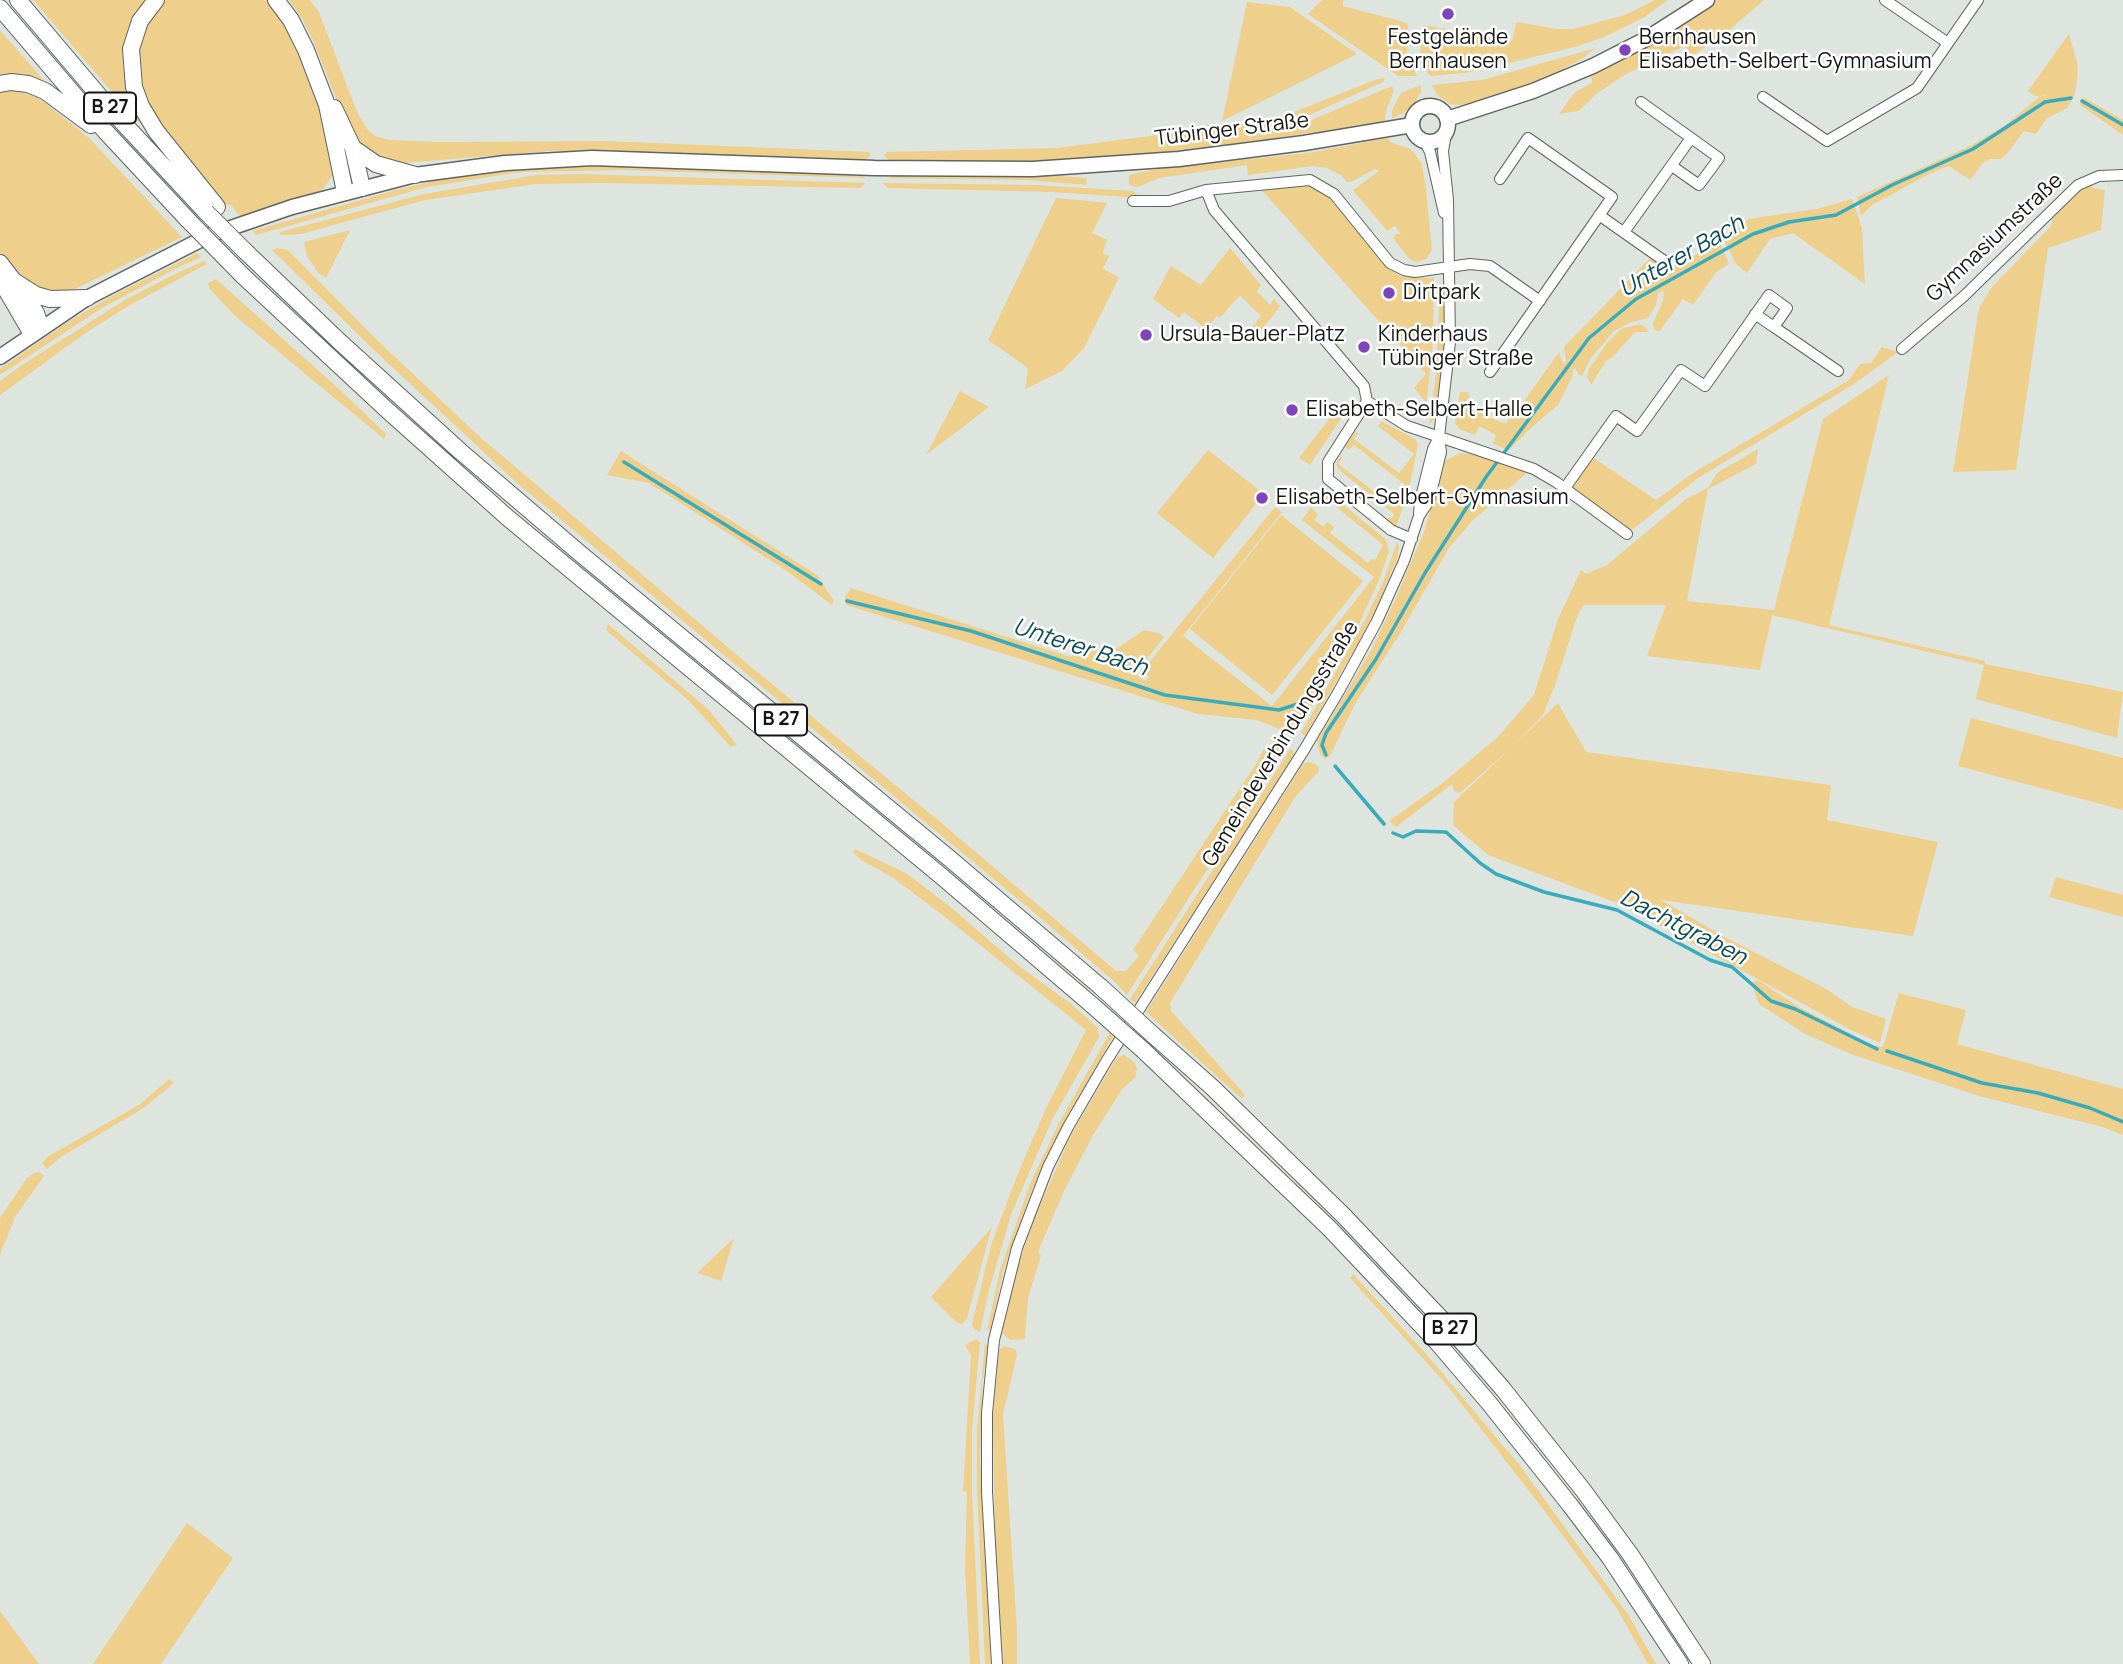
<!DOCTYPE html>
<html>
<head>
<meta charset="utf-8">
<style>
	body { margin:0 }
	canvas { display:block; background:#dee5df }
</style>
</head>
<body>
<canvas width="2123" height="1664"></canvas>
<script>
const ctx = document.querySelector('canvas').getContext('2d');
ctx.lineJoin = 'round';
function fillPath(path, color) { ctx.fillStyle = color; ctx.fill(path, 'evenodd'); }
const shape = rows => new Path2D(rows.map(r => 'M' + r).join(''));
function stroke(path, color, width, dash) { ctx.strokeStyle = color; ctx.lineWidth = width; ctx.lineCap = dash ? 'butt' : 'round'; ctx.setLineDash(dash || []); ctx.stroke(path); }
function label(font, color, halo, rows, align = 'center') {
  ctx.font = font + ' Manrope,sans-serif'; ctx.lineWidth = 5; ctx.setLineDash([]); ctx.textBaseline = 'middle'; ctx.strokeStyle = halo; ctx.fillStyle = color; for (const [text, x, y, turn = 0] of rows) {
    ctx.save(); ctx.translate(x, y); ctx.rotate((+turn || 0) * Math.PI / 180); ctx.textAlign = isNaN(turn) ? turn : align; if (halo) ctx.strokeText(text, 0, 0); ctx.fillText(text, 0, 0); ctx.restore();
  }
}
fillPath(shape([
	[33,0,148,0,129,29,123,55,124,76,130,98,141,120,138,122],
	[164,0,268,0,273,5,288,23,322,107,336,171,323,189,290,204,242,219,232,206,223,203,161,128,140,86,137,52,139,39,153,11],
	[289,0,310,0,319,12,357,112,367,129,375,136,390,140,439,142,606,141,869,152,871,156,861,161,653,153,549,151,392,164,374,157,360,145,337,101,313,40,302,19],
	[1322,0,1343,0,1343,6,1404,22,1408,25,1407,54,1417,76,1398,76,1308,14],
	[1655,0,1668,0,1643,18,1602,38,1575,47,1492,67,1464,73,1431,76,1428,74,1420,55,1423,25,1512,41,1516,23,1519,22,1556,29,1573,29,1625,15],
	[1718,0,1764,0,1726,33,1692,56,1685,46,1626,74,1596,94,1579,111,1559,114,1575,92,1592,83,1592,78,1588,75,1649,45],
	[1247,2,1290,7,1357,54,1222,121],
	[0,30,47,84,0,84],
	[2069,34,2077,62,2078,74,2074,97,2067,108,2047,118,2036,134,2024,131,2007,154,2001,159,1990,159,1983,163,1970,180,1949,166,1931,173,1872,205,1861,216,1857,197,1970,146,2004,126,2038,98,2047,94,2038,97,2028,91],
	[1596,48,1577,62,1564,68,1565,72,1482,101,1459,105,1450,104,1437,95,1432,85,1482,80],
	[1385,78,1383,82,1305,117,1309,121,1392,86,1394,90,1386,111,1385,121,1296,135,1175,152,1087,159,963,163,890,161,884,156,887,152,1057,148,1235,125,1279,118,1377,79],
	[1421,85,1421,92,1413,107,1392,119,1392,110,1401,93],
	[12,90,36,96,88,137,182,237,75,289,60,293,43,294,0,260,0,91],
	[2083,97,2123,120,2123,135,2080,105],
	[1387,138,1392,143,1411,149,1422,164,1426,189,1432,250,1426,259,1417,262,1410,260,1393,238,1396,234,1401,234,1395,226,1387,231,1353,190,1379,171,1375,169,1351,182,1347,182,1342,176,1327,168,1313,166,1248,175,1247,165,1159,178,1138,187,1129,185,1129,175,1162,168,1308,153],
	[557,165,622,165,862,175,866,178,621,170,520,172,427,187,256,235,252,231,392,191,446,178,522,167],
	[581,174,866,183,860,188,601,183,536,184,425,200,301,234,280,235,280,232,424,194,536,175],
	[1046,175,1086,178,1087,185,1029,180,887,178,891,176],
	[883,183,1036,185,1133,191,1141,198,1052,192,888,188],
	[2087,183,2094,188,2105,190,2101,230,2048,248,2016,470,1953,472,1979,308,1992,287,2051,226,2052,219],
	[1308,184,1331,197,1386,267,1401,276,1434,278,1433,342,1425,417,1412,413,1425,401,1414,388,1426,374,1259,187],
	[1056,198,1107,203,1092,233,1107,240,1103,253,1109,256,1103,269,1119,277,1084,348,1062,371,1025,389,1028,368,988,340],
	[1852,199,1862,228,1865,284,1793,233,1770,239,1747,273,1736,264,1725,242,1725,239,1748,219,1817,209],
	[350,230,326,278,318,273,307,256,304,242],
	[1718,242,1720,243,1729,264,1717,271,1693,305,1683,299,1659,332,1654,329,1653,324,1663,300,1664,291,1658,293,1656,305,1648,318,1628,323,1613,332,1591,358,1582,376,1579,375,1574,367,1572,377,1558,405,1532,427,1509,450,1493,444,1496,435,1479,426,1475,435,1459,429,1455,423,1460,392,1468,392,1473,407,1486,416,1507,424,1507,421,1515,414,1559,352,1563,364,1566,361,1564,347,1651,257,1661,264,1660,278,1666,274,1666,265,1678,265],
	[277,248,288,250,379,342,480,437,744,661,939,821,1116,971,1126,971,1139,956,1133,950,1256,764,1266,745,1270,746,1274,739,1281,736,1289,741,1127,995,1116,983,1037,915,518,484,375,351,272,250],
	[1230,248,1261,285,1257,291,1270,305,1274,299,1280,306,1252,343,1245,337,1261,316,1240,295,1220,318,1217,316,1206,329,1184,312,1179,318,1153,299,1171,266,1201,285],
	[197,253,201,257,177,268,102,308,0,375,0,369,66,323,110,297],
	[204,261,207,264,130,305,87,332,0,395,0,381,22,365,125,300,173,275],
	[216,279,339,389,386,434,384,439,233,314,209,288,208,283],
	[1442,284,1445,295,1445,320,1442,374,1435,418,1429,425,1436,373,1440,287],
	[1640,324,1645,327,1649,332,1635,332,1613,357,1606,361,1591,385,1587,377,1589,369,1607,343,1621,329],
	[1882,347,1898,352,1854,384,1698,478,1629,532,1569,488,1591,456,1656,500,1693,473,1849,380,1860,364,1871,363],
	[1889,375,1829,625,1985,661,1985,664,2123,692,2117,738,1976,699,1984,665,1772,615,1760,670,1647,656,1666,605,1584,605,1578,614,1554,688,1543,715,1513,746,1460,793,1454,791,1452,784,1396,827,1389,821,1444,782,1497,738,1534,695,1558,619,1581,570,1586,574,1607,565,1686,499,1708,488,1717,473,1758,449,1756,464,1708,489,1687,601,1774,610,1823,419],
	[960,391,989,407,926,455],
	[1342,402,1348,408,1310,465,1299,458],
	[1381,421,1415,439,1418,444,1410,484,1396,528,1384,520,1393,517,1394,514,1338,469,1336,464,1340,456,1342,458,1338,464,1393,506,1399,501,1404,494,1400,490,1404,484,1354,445,1349,450,1345,447,1356,431,1358,433,1354,439,1399,473,1414,454,1378,426],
	[1208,450,1264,494,1213,558,1157,513],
	[621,451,817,575,834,601,832,605,787,571,649,483,607,475],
	[1460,453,1479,455,1529,471,1472,521,1449,548,1401,632,1356,702,1330,756,1325,759,1320,754,1317,741,1372,649,1396,598,1424,532,1443,462],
	[1328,492,1384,538,1387,543,1389,552,1379,580,1358,626,1322,691,1294,735,1257,720,1198,714,846,605,845,597,851,588,1071,657,1077,650,1116,649,1144,630,1158,633,1164,637,1135,674,1146,681,1149,677,1142,671,1275,507,1282,512,1183,636,1272,706,1374,577,1302,520,1311,507,1318,515,1314,520,1323,527,1327,522,1334,527,1330,533,1368,563,1372,559,1375,560,1383,545,1329,501,1324,507,1322,499],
	[1281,515,1363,581,1272,695,1190,629],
	[1397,542,1399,547,1398,556,1371,621,1305,736,1301,733,1364,622,1383,582],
	[608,624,709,710,737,745,731,747,688,700,606,630],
	[1558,703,1586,752,1831,785,1827,820,1938,842,1913,936,1661,900,1725,937,1828,990,1852,1007,1886,1019,1880,1043,1851,1030,1620,904,1488,855,1453,825,1454,802],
	[1971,718,2123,758,2123,810,1958,766],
	[1291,748,1295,755,1135,1003,1130,999],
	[1307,762,1313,763,1319,767,1319,771,1295,797,1170,1003,1171,1011,1245,1095,1242,1099,1146,1012,1303,764],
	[855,849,906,873,948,905,1019,966,1070,1003,1098,1028,1099,1037,1053,1118,1012,1212,989,1290,980,1332,974,1329,972,1324,992,1242,1017,1176,1046,1108,1086,1030,940,913,892,877,861,860,853,852],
	[2056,877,2123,895,2123,917,2049,897],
	[1758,980,1797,1006,1872,1045,1883,1047,1899,993,1966,1010,1957,1044,2123,1089,2123,1135,2103,1127,1979,1096,1851,1054,1805,1034,1759,1004,1751,983],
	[1110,1032,1114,1035,1063,1125,1034,1185,1015,1236,1003,1272,991,1328,987,1331,1000,1270,1030,1184,1059,1123],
	[1124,1055,1134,1062,1137,1069,1135,1078,1122,1089,1092,1137,1064,1191,1038,1252,1041,1255,1028,1298,1025,1339,1010,1340,1002,1333,1005,1315,1012,1283,1037,1212,1071,1135,1117,1057],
	[169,1079,174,1083,142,1109,61,1157,47,1169,42,1163,47,1157,139,1105],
	[39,1172,44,1176,15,1217,0,1255,0,1218,27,1178,34,1173],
	[992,1227,967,1318,962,1324,956,1322,931,1297],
	[734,1238,721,1281,697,1273],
	[1353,1274,1427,1355,1521,1467,1629,1616,1656,1664,1648,1664,1616,1607,1543,1509,1447,1385,1350,1278],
	[976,1339,980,1342,972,1431,972,1492,980,1664,970,1664,965,1568,967,1492,963,1491,971,1355,965,1345],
	[985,1343,988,1347,982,1385,980,1458,991,1664,985,1664,977,1490,977,1429],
	[1004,1346,1015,1349,1017,1354,1003,1415,1017,1630,1017,1664,1003,1664,995,1535,993,1414,999,1350],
	[187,1523,233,1558,161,1664,93,1664],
	[0,1611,39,1664,0,1664]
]), '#eecf8c');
stroke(shape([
	[2082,101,2123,125],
	[624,462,821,584],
	[847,601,971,631,1165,695,1279,710,1304,702],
	[1326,755,1322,745,1326,733,1376,659,1425,573,1486,477,1589,338,1636,299,1753,234,1789,222,1836,215,1892,185,1973,149,2045,102,2071,98],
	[1335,766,1384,824],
	[1393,833,1403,837,1416,831,1446,832,1480,863,1496,874,1544,892,1617,910,1710,960,1732,967,1771,1001,1795,1009,1877,1049],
	[1887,1051,1982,1083,2038,1093,2090,1108,2123,1122]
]), '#38abbc', 3.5);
const minor = shape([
	[1885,0,1948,43],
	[1763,97,1827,141,1917,88,1978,0],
	[1641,102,1719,158,1699,185,1672,166],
	[1425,142,1430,152,1444,213],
	[1206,190,1214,210,1364,386,1367,401,1328,462,1328,479,1391,530,1412,539],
	[1133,201,1169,201,1206,190,1310,180,1334,194,1390,263,1404,270,1415,272,1470,264,1490,266,1540,301],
	[1599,215,1663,260],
	[1624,232,1691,138],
	[1774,327,1838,371],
	[1902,349,1964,296,2078,185,2099,176,2123,175],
	[1490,372,1612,197,1528,138,1500,179],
	[1367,401,1407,426,1534,469,1556,482,1627,534],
	[1565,488,1616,416,1637,431,1681,370,1705,386,1769,295,1787,308,1774,327,1755,314],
	[1419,514,1420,501,1433,449,1439,437],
	[997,1664,987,1492,987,1413,994,1340,1017,1248,1048,1167,1068,1127,1107,1060,1304,750,1339,691,1377,621,1404,561,1419,516,1429,501,1441,452,1439,437,1450,342,1448,200,1443,151,1446,134]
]);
const secondary = shape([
	'1412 124a18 18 0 1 1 36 0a18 18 0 1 1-36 0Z',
	[1447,119,1533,91,1593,66,1646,39,1707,0],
	[0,357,87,298,210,235,292,207,415,175,505,163,592,158,875,168,1033,169,1179,159,1304,143,1412,125]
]);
const trunk = shape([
	[18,0,112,111,206,212],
	[156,0,140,21,131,49,134,87,141,106,156,131,217,207],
	[276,0,291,20,306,50,327,105,345,192],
	[0,8,106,132,188,220],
	[0,84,11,82,28,84,45,91,91,125],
	[334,108,353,148,362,188],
	[353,148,376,164,415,175],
	[244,250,340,342,460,451,582,555,949,858,1102,988],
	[0,263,26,297,36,313,41,328],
	[243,276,387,410,508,518,940,875,1092,1005],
	[0,279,32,334],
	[14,281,36,295,50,299,87,298],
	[1152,1034,1213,1088,1344,1216,1451,1329,1503,1389,1583,1490,1630,1554,1702,1664],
	[1143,1050,1330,1229,1436,1341,1489,1403,1570,1505,1610,1558,1680,1664]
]);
stroke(minor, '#5f6560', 12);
stroke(secondary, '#5f6560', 17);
stroke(trunk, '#5f6560', 18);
stroke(minor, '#fff', 10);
stroke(secondary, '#fff', 14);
stroke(trunk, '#fff', 16);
const trunkBridge = shape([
	[206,212,244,250],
	[188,220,243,276],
	[1102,988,1152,1034],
	[1092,1005,1143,1050]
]);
stroke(trunkBridge, '#5f6560', 18, []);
stroke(trunkBridge, '#fff', 16);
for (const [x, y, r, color] of [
	[1448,14,7,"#7d44bb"],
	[1625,50,7,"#7d44bb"],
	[1389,293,7,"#7d44bb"],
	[1146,335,7,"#7d44bb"],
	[1364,347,7,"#7d44bb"],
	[1292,410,7,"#7d44bb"],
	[1262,498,7,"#7d44bb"]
]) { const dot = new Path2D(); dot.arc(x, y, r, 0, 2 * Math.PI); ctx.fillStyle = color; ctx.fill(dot); stroke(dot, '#fff', 2.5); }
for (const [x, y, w] of [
	[110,108,52],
	[781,720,52],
	[1450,1329,52]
]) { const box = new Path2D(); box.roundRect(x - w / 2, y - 15.5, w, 31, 5); ctx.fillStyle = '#fff'; ctx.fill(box); stroke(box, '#141614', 2); }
label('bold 19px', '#141614', null, [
	["B 27",110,108],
	["B 27",781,720],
	["B 27",1450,1329]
]);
label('21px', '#141614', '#fff', [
	["Festgelände",1448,38,"center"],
	["Bernhausen",1448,62,"center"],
	["Bernhausen",1639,38],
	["Elisabeth-Selbert-Gymnasium",1639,62],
	["Dirtpark",1403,293],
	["Ursula-Bauer-Platz",1160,335],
	["Kinderhaus",1378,335],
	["Tübinger Straße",1378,359],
	["Elisabeth-Selbert-Halle",1306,410],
	["Elisabeth-Selbert-Gymnasium",1276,498]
], 'left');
label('21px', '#141614', '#fff', [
	["Tübinger Straße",1232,130,-7],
	["Gymnasiumstraße",1995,238,-43],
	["Gemeindeverbindungsstraße",1281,744,-59]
]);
label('italic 23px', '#074c55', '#fff', [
	["Unterer Bach",1682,257,-30],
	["Unterer Bach",1080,648,18],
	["Dachtgraben",1683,928,27]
]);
</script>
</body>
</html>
